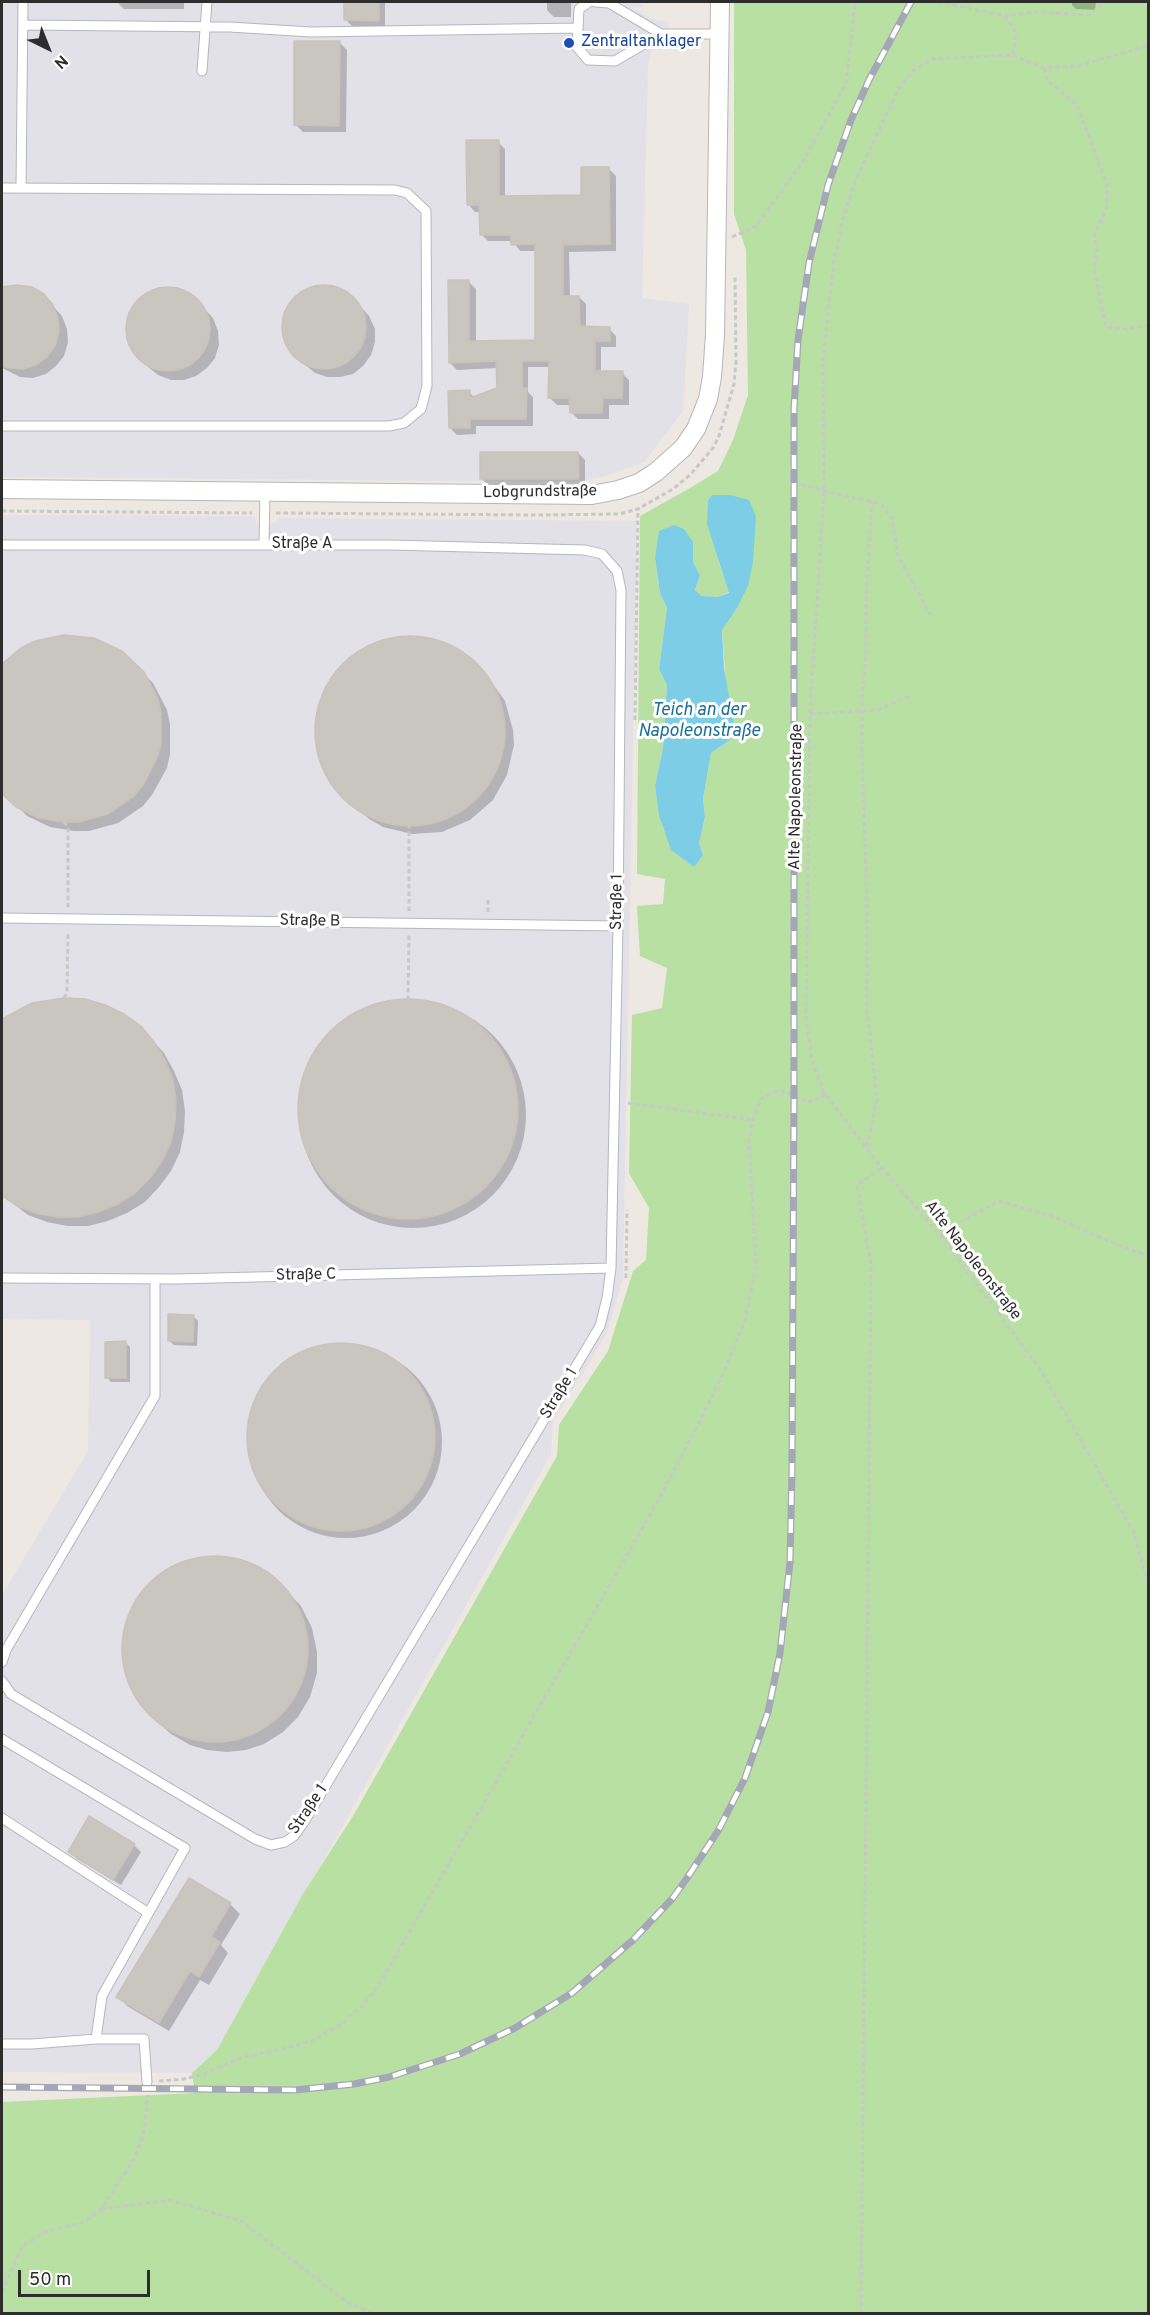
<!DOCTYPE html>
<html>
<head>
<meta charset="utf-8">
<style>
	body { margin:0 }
	#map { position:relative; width:1150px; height:2315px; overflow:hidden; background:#ede8e1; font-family:Overpass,sans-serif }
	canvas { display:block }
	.frame { position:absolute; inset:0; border:3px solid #2d2d2d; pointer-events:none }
	.north { position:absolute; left:18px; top:18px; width:60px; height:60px; -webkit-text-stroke:4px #fff; paint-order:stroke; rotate:137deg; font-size:16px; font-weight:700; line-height:24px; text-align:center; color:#2d2d2d }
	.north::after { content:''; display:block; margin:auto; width:21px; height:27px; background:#2d2d2d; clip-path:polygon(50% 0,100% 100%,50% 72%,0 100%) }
	.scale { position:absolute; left:18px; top:2270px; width:132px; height:27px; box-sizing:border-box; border:3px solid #2d2d2d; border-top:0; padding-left:8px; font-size:18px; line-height:21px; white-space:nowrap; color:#2d2d2d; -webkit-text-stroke:4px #fff; paint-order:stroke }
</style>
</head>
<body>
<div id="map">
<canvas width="1150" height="2315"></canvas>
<div class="frame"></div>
<div class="north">N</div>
<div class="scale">50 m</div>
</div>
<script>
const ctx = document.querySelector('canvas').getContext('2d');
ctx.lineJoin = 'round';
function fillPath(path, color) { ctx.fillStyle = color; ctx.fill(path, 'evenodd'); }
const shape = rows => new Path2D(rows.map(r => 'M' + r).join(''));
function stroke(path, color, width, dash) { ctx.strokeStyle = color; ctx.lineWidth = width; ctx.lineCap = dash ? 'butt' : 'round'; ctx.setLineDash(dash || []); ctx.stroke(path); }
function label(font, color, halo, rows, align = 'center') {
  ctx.font = font + ' Overpass,sans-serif'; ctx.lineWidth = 6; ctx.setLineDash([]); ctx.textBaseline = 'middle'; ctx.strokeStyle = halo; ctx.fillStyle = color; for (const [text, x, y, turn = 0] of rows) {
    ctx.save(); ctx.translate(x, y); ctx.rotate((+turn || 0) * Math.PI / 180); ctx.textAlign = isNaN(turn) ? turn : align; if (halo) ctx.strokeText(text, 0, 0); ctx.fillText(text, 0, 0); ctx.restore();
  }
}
fillPath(shape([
	[2,2,642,2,643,7,633,8,652,19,668,22,669,34,668,42,652,50,648,66,642,298,689,304,683,411,644,462,603,477,576,482,2,477],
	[2,515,254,516,257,524,275,523,279,518,637,521,623,1278,607,1333,553,1422,551,1454,217,2050,192,2073,2,2072,2,1595,88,1451,90,1320,2,1319]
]), '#e2e1e7');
fillPath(shape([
	[734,2,1148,2,1148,2313,2,2313,2,2102,195,2093,192,2073,217,2050,303,1894,353,1816,557,1456,559,1425,608,1351,633,1271,646,1260,649,1208,629,1173,632,1015,662,1008,667,968,640,956,637,906,663,904,665,879,637,874,640,516,690,488,718,471,733,440,748,395,746,250,734,214],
	[693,542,693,562,700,575,695,590,702,596,717,597,729,592,716,554,737,608,722,629,730,740,711,753,703,799,705,817,699,843,703,855,664,832,659,815,655,786,663,748,667,685,659,669,667,608,660,593,655,558]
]), '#b8e0a2');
fillPath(shape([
	[712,495,730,495,749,500,756,516,753,562,748,586,737,608,722,630,724,668,734,726,730,740,711,753,703,799,705,817,699,843,703,855,694,867,671,850,659,816,655,786,663,748,667,685,659,669,667,608,660,593,655,558,659,531,674,525,684,529,693,542,693,562,700,575,695,590,702,596,717,597,729,593,707,524,708,501]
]), '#7dcde7');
fillPath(shape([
	[117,2,184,2,184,9,124,9],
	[346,2,385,2,385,27,353,27,346,20],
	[547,2,571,2,571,17,554,17,547,10],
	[1072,2,1096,2,1095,10,1076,9,1072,5],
	[340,43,347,50,346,132,303,132,295,124],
	[498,142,505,149,505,197,582,197,609,169,616,176,616,251,569,252,570,297,579,297,586,304,586,328,609,329,616,336,616,347,601,347,601,373,622,373,629,380,629,405,609,405,609,419,578,419,571,412,571,405,557,405,550,398,550,367,528,367,528,392,533,397,533,426,476,426,476,434,457,435,450,428,469,392,475,398,498,389,498,368,457,370,450,363,469,282,476,289,476,343,537,342,536,251,520,251,513,241,488,241,481,234,481,212,475,212,468,204],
	[325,286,338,288,350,295,369,316,375,329,375,342,371,355,363,366,353,374,340,377,327,377,315,373,305,365,287,343,284,331,285,318,290,305,299,295,311,288],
	[4,289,43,295,62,316,67,329,68,342,64,356,56,366,46,374,33,378,20,377,2,368,2,290],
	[168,289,182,291,194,298,213,318,218,331,219,345,215,358,207,368,196,376,184,380,171,380,158,375,148,367,131,346,127,333,128,320,133,308,142,297,154,291],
	[578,453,585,460,585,485,488,485,481,478],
	[408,637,438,642,466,656,487,676,505,701,513,730,514,745,507,775,493,800,470,820,442,832,412,834,383,827,369,819,335,786,321,760,317,729,323,699,339,670,363,650,377,644],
	[22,649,121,652,153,683,167,710,170,724,170,754,167,768,152,795,143,806,118,823,89,831,74,831,50,827,27,816,2,791,2,666],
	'300 1115a113 113 0 1 1 226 0a113 113 0 1 1-226 0Z',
	[10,1015,150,1038,164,1053,174,1071,182,1090,185,1111,184,1132,180,1152,171,1171,159,1187,145,1202,127,1213,108,1221,88,1226,67,1226,47,1222,28,1215,2,1195,2,1021],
	[193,1316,198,1321,197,1346,174,1345,169,1341],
	[126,1343,130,1347,130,1382,111,1382,107,1377],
	'250 1442a96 96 0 1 1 192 0a96 96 0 1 1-192 0Z',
	[206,1557,223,1557,246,1562,264,1571,277,1581,301,1606,312,1628,317,1652,317,1673,310,1697,298,1717,283,1732,264,1744,246,1750,227,1752,207,1750,190,1745,171,1734,148,1713,135,1696,127,1677,123,1661,123,1640,128,1619,136,1602,151,1583,186,1562],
	[134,1845,141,1852,121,1885,77,1859,70,1852],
	[189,1880,230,1904,240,1914,221,1945,228,1953,209,1985,200,1980,169,2031,127,2006,118,1996]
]), '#0003');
const building = shape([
	[344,2,379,2,379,21,344,20,344,2],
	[294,41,340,41,339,126,294,125,294,41],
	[466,140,499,140,499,196,581,195,581,167,609,167,610,244,563,245,563,296,579,296,580,326,610,327,610,341,595,341,595,371,623,371,622,398,603,398,602,413,570,413,569,398,548,398,549,361,522,361,522,388,527,388,526,419,470,419,470,428,449,428,448,391,470,390,470,398,497,388,496,361,449,363,448,280,469,280,469,341,535,340,535,244,511,245,511,235,480,235,479,205,467,205,466,140],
	[17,285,32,287,44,294,53,305,58,318,59,332,55,346,47,357,36,365,23,369,9,368,2,366,2,287,17,285],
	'282 327a42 42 0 1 1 84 0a42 42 0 1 1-84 0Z',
	'126 329a42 42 0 1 1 84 0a42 42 0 1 1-84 0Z',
	[480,452,578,452,579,479,480,479,480,452],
	[64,635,94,638,122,651,144,672,158,699,161,714,161,744,157,758,143,785,133,797,108,814,79,822,64,822,39,818,16,807,2,794,2,664,21,648,35,641,64,635],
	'315 731a95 95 0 1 1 190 0a95 95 0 1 1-190 0Z',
	[64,998,85,999,105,1005,124,1014,141,1026,154,1042,165,1060,173,1080,176,1100,175,1121,171,1142,162,1161,150,1178,135,1193,118,1204,98,1212,78,1217,57,1217,36,1213,17,1206,2,1196,2,1019,32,1003,64,998],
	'298 1109a110 110 0 1 1 220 0a110 110 0 1 1-220 0Z',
	[168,1314,194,1315,193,1342,168,1341,168,1314],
	[126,1341,126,1378,105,1378,105,1342,126,1341],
	'247 1437a94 94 0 1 1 188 0a94 94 0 1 1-188 0Z',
	'122 1649a93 93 0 1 1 186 0a93 93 0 1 1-186 0Z',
	[89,1816,135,1844,113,1880,68,1852,89,1816],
	[189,1878,231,1903,211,1937,220,1942,199,1977,190,1971,159,2023,116,1997,189,1878]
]);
fillPath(building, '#c9c6bf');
stroke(building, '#c9c4ba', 1.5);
const service = shape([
	[589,2,579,9,577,47,588,60,615,61,661,34,720,34],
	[595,2,609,3,661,34],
	[23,25,230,27,311,32,578,28],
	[202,71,207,2],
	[2,188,395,190,407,193,426,211,427,386,421,409,404,423,389,426,2,426],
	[21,188,23,2],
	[2,545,391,545,585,550,602,554,617,571,621,590,618,926,611,1268,607,1298,600,1326,304,1822,294,1836,285,1842,271,1845,255,1839,11,1694,2,1681],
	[264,545,265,490],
	[2,918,618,926],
	[2,1278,176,1279,611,1268],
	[2,1662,6,1650,155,1396,155,1279],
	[2,1739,185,1848,102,1996,96,2039],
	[2,1818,147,1912],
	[2,2044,32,2044,96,2039,144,2039,147,2082]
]);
const minor = shape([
	[2,489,592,495,618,490,639,483,656,472,683,448,696,429,708,399,712,377,715,335,720,2]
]);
stroke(service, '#b4b7bf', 11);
stroke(minor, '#b4b7bf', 20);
stroke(shape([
	[938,2,1005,16,1035,12,1089,15,1106,2],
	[1005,16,1016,33,1013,55,932,59,914,70,898,90,855,181,842,222,834,261,823,359,824,491,810,714,806,1019,813,1065,825,1094,882,1168,941,1236,1040,1369,1134,1533,1148,1584],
	[1013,55,1044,68,1077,66,1148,46],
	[1044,68,1047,80,1077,105,1108,187,1106,209,1094,236,1097,250,1094,268,1106,327,1125,329,1148,325],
	[732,237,756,226,802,163,846,84,855,2],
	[794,482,824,491,881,504,892,518,898,557,931,615],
	[2,511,252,513],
	[276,513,536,515,620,514,638,509,673,489,690,475,713,448,719,436,734,384,736,362,735,277],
	[810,714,878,710,910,696],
	[635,720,638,509],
	[64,822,68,827,68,907],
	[409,911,409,825],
	[488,912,488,898],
	[64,998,67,993,68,932],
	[408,1000,409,935],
	[628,1103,753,1120],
	[867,1147,877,1100,867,1008,867,908,862,753,862,698,866,654,866,592,872,502],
	[941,1236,953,1226,999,1201,1055,1217,1108,1241,1148,1256],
	[626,1278,627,1210],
	[159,2081,184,2079,204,2074,240,2058,291,2047,313,2040,343,2023,364,2004,380,1983,650,1515,697,1427,727,1365,745,1320,756,1267,749,1140,753,1120,761,1099,776,1091,786,1092,807,1102,814,1101,825,1094],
	[101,2209,170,2200,241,2221,347,2302,374,2314],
	[2,2292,22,2246,45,2232,84,2222,101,2209,134,2159,144,2132,148,2095],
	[861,2314,871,1265,857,1185,882,1168]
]), '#c8c8c8', 3, [4.5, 3]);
stroke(service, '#fff', 9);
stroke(minor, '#fff', 18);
const rail = shape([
	[2,2087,295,2090,354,2084,389,2077,460,2054,515,2028,572,1993,633,1940,672,1899,685,1881,718,1831,745,1778,768,1712,780,1653,790,1562,792,1471,794,1098,794,409,798,340,809,263,828,185,851,120,869,80,911,2]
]);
stroke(rail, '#a4a7b6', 7);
stroke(rail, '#fff', 4.5, [14]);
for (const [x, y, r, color] of [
	[569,43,6,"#1a4fb4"]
]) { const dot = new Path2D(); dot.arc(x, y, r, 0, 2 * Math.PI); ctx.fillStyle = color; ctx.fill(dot); stroke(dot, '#fff', 2); }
label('16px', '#164399', '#fff', [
	["Zentraltanklager",581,43]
], 'left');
label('16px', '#2d2d2d', '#fff', [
	["Lobgrundstraße",540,493,-1],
	["Straße A",302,545],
	["Alte Napoleonstraße",797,797,-89],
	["Straße 1",618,902,-89],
	["Straße B",310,922,1],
	["Alte Napoleonstraße",972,1261,52],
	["Straße C",306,1276,-1],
	["Straße 1",560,1394,-59],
	["Straße 1",309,1810,-56]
]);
label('italic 18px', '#186e97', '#fff', [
	["Teich an der",699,711],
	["Napoleonstraße",699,732]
]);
</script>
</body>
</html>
